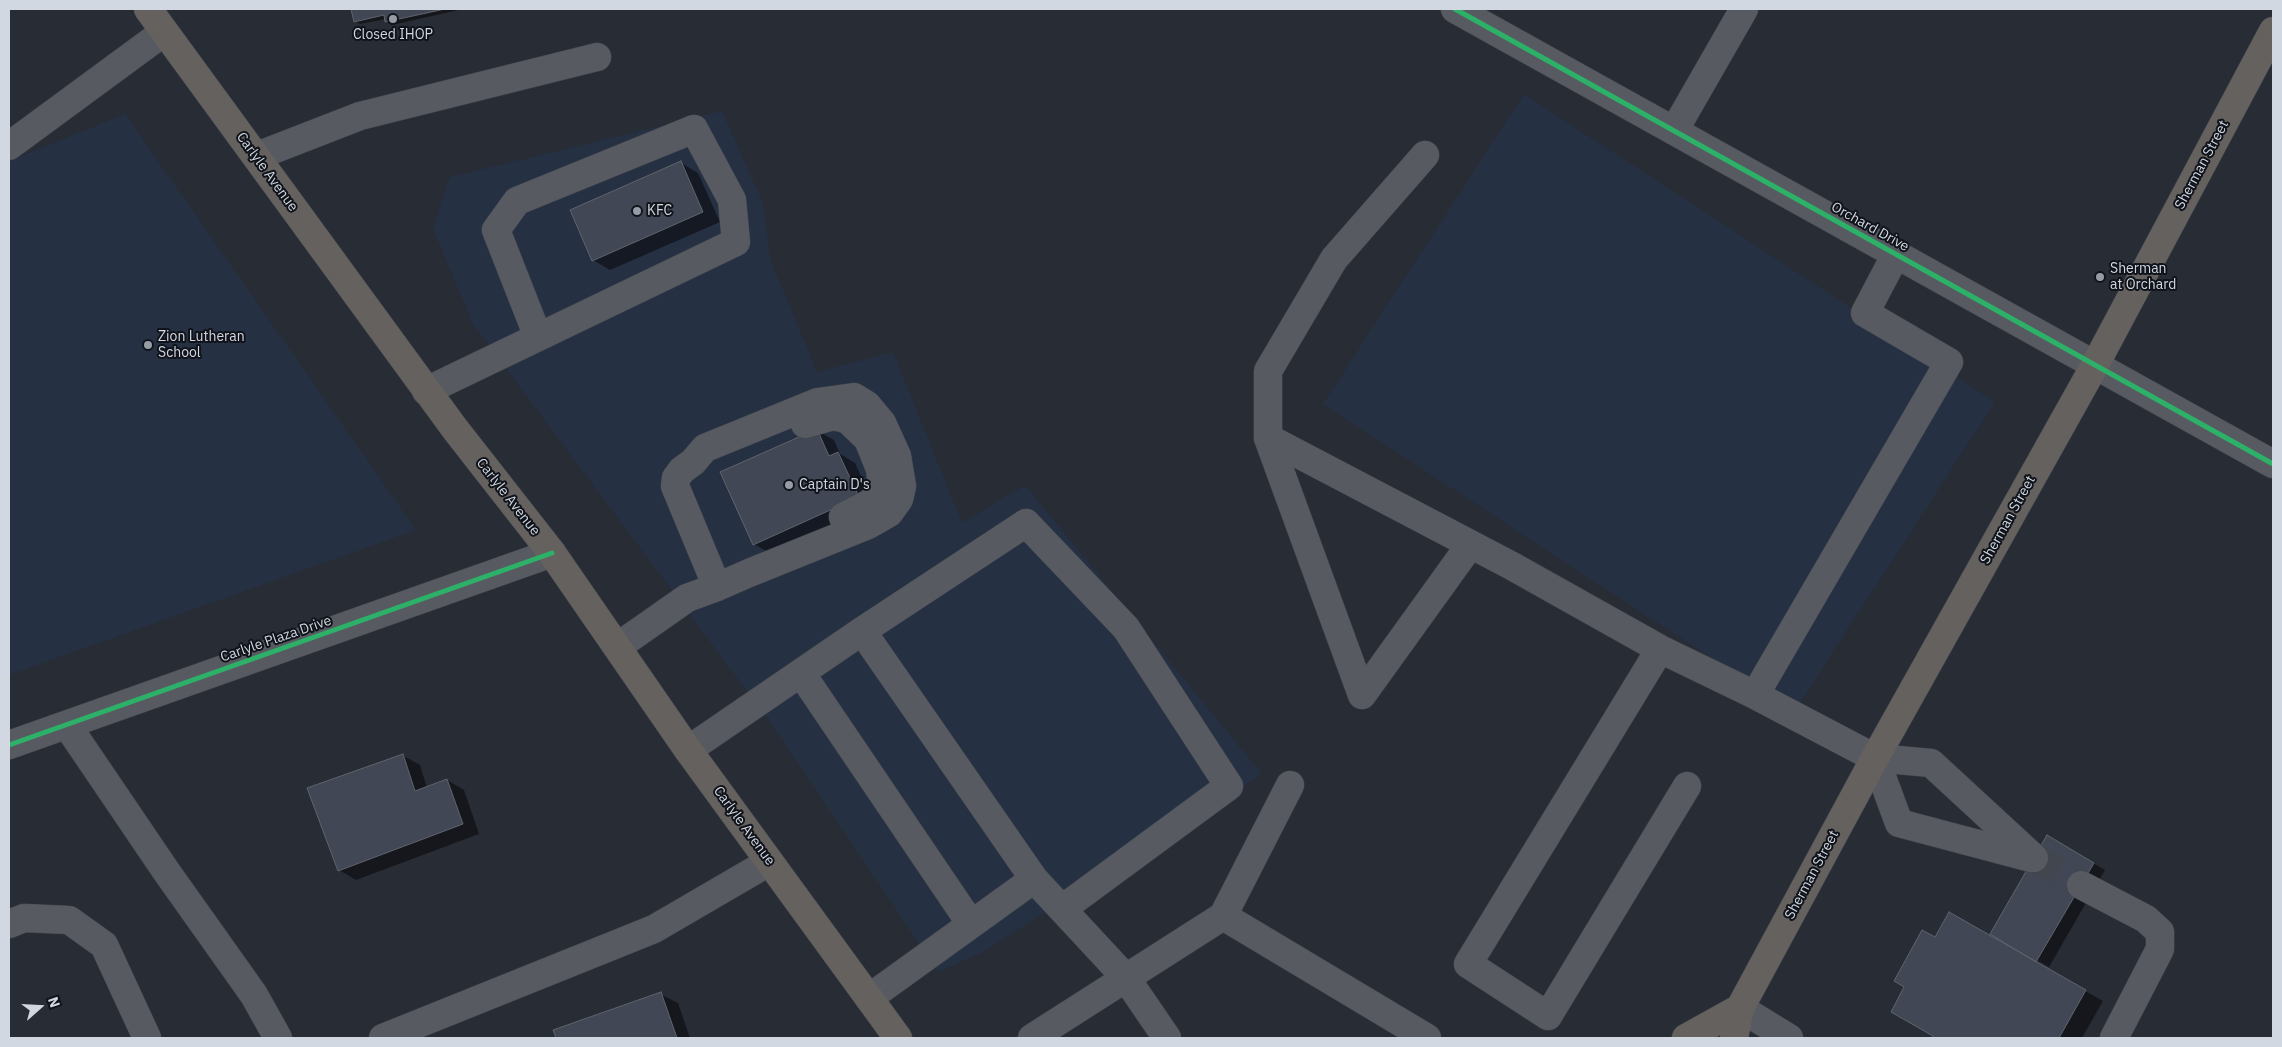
<!DOCTYPE html>
<html>
<head>
<meta charset="utf-8">
<style>
	body { margin:0 }
	#map { position:relative; width:2282px; height:1047px; overflow:hidden; background:#282c35; font-family:"IBM Plex Sans",sans-serif }
	canvas { display:block }
	.frame { position:absolute; inset:0; border:10px solid #d2d8e2; pointer-events:none }
	.north { position:absolute; left:15px; top:982px; width:50px; height:50px; -webkit-text-stroke:4px #10141a; paint-order:stroke; rotate:71deg; font-size:14px; font-weight:700; line-height:20px; text-align:center; color:#d2d8e2 }
	.north::after { content:''; display:block; margin:auto; width:18px; height:22px; background:#d2d8e2; clip-path:polygon(50% 0,100% 100%,50% 72%,0 100%) }
</style>
</head>
<body>
<div id="map">
<canvas width="2282" height="1047"></canvas>
<div class="frame"></div>
<div class="north">N</div>
</div>
<script>
const ctx = document.querySelector('canvas').getContext('2d');
ctx.lineJoin = 'round';
function fillPath(path, color) { ctx.fillStyle = color; ctx.fill(path, 'evenodd'); }
const shape = rows => new Path2D(rows.map(r => 'M' + r).join(''));
function stroke(path, color, width, dash) { ctx.strokeStyle = color; ctx.lineWidth = width; ctx.lineCap = dash ? 'butt' : 'round'; ctx.setLineDash(dash || []); ctx.stroke(path); }
function label(font, color, halo, rows, align = 'center') {
  ctx.font = font + ' "IBM Plex Sans",sans-serif'; ctx.lineWidth = 4; ctx.setLineDash([]); ctx.textBaseline = 'middle'; ctx.strokeStyle = halo; ctx.fillStyle = color; for (const [text, x, y, turn = 0] of rows) {
    ctx.save(); ctx.translate(x, y); ctx.rotate((+turn || 0) * Math.PI / 180); ctx.textAlign = isNaN(turn) ? turn : align; if (halo) ctx.strokeText(text, 0, 0); ctx.fillText(text, 0, 0); ctx.restore();
  }
}
fillPath(shape([
	[1524,94,1995,402,1794,712,1323,404],
	[722,111,763,203,770,259,817,372,893,352,962,523,1025,485,1262,774,983,952,938,972,776,730,473,324,433,229,450,177],
	[125,114,416,530,9,675,9,161]
]), '#263043');
fillPath(shape([
	[352,9,463,9,392,25,386,22,386,19,360,24,355,21],
	[681,163,698,173,720,222,610,270,593,260],
	[816,430,834,440,840,454,855,463,875,507,771,554,754,544],
	[402,755,420,765,427,788,447,780,464,790,479,834,356,880,339,870],
	[2048,837,2105,870,2049,967,1992,934],
	[1949,914,2103,1001,2082,1038,1933,1038,1935,939],
	[660,994,678,1003,690,1038,558,1038,555,1031]
]), '#0007');
const building = shape([
	[351,9,445,9,385,22,384,15,354,22,351,9],
	[681,161,703,212,592,261,570,210,681,161],
	[817,429,829,456,838,452,859,497,753,545,720,472,817,429],
	[403,754,415,791,447,779,463,824,338,871,307,788,403,754],
	[2047,835,2094,863,2036,962,1990,934,2047,835],
	[1949,912,2086,990,2059,1038,1932,1038,1933,1036,1891,1012,1904,987,1894,981,1922,930,1935,937,1949,912],
	[661,992,677,1038,556,1038,553,1030,661,992]
]);
fillPath(building, '#414755');
stroke(building, '#60646b', 1);
stroke(shape([
	[2034,858,2081,885]
]), '#42464f', 28, [28, 14]);
const minor = shape([
	[1455,9,2273,464],
	[1674,131,1744,9],
	[9,146,164,32],
	[257,156,360,116,597,57],
	[426,391,736,242,732,200,694,129,517,201,496,230,538,337],
	[805,424,833,416,847,419,868,439,880,469,882,485,872,502,843,517],
	[1268,438,1268,371,1334,259,1425,155],
	[862,631,1026,523,1126,628,1229,786,1062,909],
	[617,647,687,598,717,587,749,573,868,525,889,513,899,499,902,486,897,456,882,423,867,405,854,397,818,402,705,448,693,462,682,470,676,478,675,486,717,587],
	[1660,649,1468,964,1548,1016,1687,786],
	[801,673,971,924],
	[1362,695,1268,438,1512,566,1660,649,1755,695,1875,758,1931,763,2034,858],
	[1362,695,1470,545],
	[1755,695,1949,362,1865,313,1896,254],
	[67,725,166,871,254,995,278,1038],
	[9,745,552,553],
	[688,750,862,631,1034,879,869,998],
	[1875,758,1899,823,2031,858],
	[1034,879,1126,978,1167,1038],
	[2081,885,2146,919,2160,932,2160,949,2114,1038],
	[1223,916,1290,785],
	[9,924,24,918,69,920,104,945,147,1038],
	[1740,1008,1789,1038],
	[383,1038,654,929,769,862],
	[1032,1038,1223,916,1427,1038]
]);
const major = shape([
	[148,9,455,429,552,553,688,750,898,1038],
	[1686,1038,1740,1008],
	[1734,1038,1740,1008,1875,758,2095,365,2273,31]
]);
stroke(minor, '#44484f', 29);
stroke(major, '#44484f', 29);
stroke(minor, '#575b61', 28);
stroke(major, '#64615e', 28);
stroke(shape([
	[1455,9,2273,464],
	[9,745,552,553]
]), '#2db169', 5);
for (const [x, y, r, color] of [
	[393,19,5,"#969ca5"],
	[637,211,5,"#969ca5"],
	[2100,277,5,"#969ca5"],
	[148,345,5,"#969ca5"],
	[789,485,5,"#969ca5"]
]) { const dot = new Path2D(); dot.arc(x, y, r, 0, 2 * Math.PI); ctx.fillStyle = color; ctx.fill(dot); stroke(dot, '#10141a', 2); }
label('14px', '#d2d8e2', '#10141a', [
	["Closed IHOP",393,35,"center"],
	["KFC",647,211],
	["Sherman",2110,269],
	["at Orchard",2110,285],
	["Zion Lutheran",158,337],
	["School",158,353],
	["Captain D's",799,485]
], 'left');
label('14px', '#d2d8e2', '#10141a', [
	["Sherman Street",2202,165,-62],
	["Carlyle Avenue",267,172,54],
	["Orchard Drive",1870,227,29],
	["Carlyle Avenue",508,497,52],
	["Sherman Street",2008,520,-61],
	["Carlyle Plaza Drive",276,639,-19],
	["Carlyle Avenue",744,826,54],
	["Sherman Street",1812,875,-62]
]);
</script>
</body>
</html>
